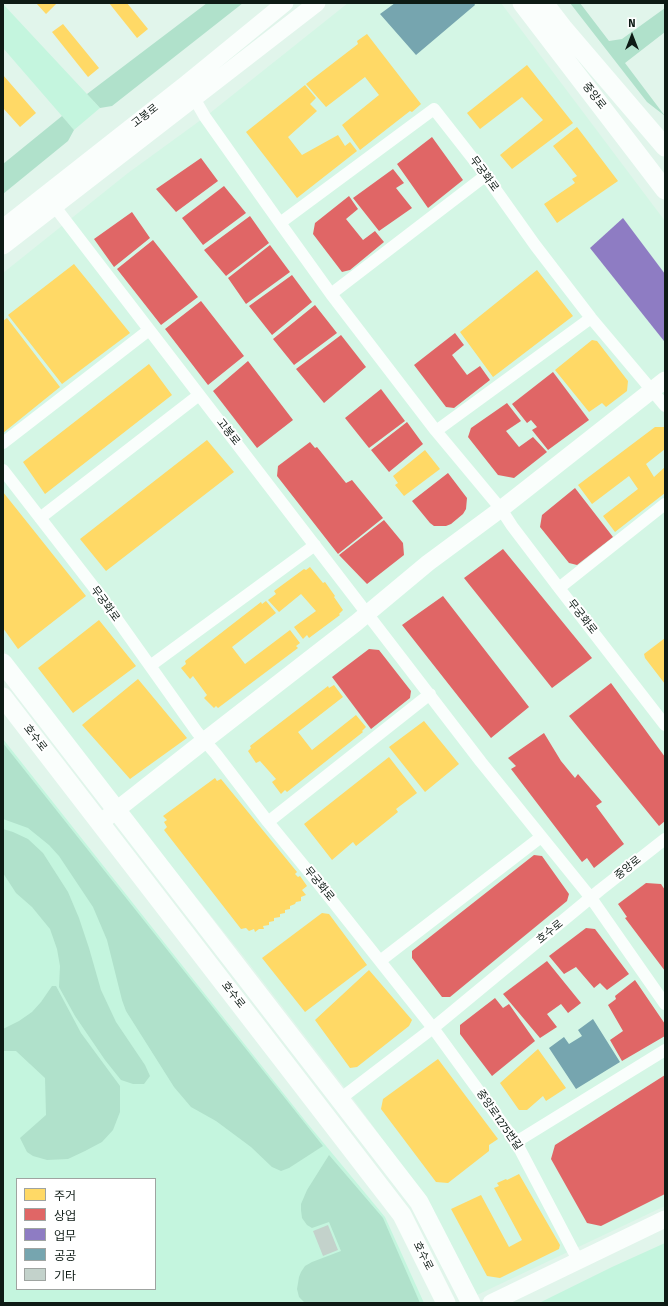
<!DOCTYPE html>
<html>
<head>
<meta charset="utf-8">
<style>
	body { margin:0 }
	#map { position:relative; width:668px; height:1306px; overflow:hidden; background:#e1f5eb; font-family:"Fira Sans","Noto Sans KR",sans-serif }
	canvas { display:block }
	.frame { position:absolute; inset:0; border:4px solid #0e1b15; pointer-events:none }
	.legend { position:absolute; left:16px; top:1178px; width:140px; height:112px; box-sizing:border-box; background:#fff; border:1px solid #9fa4a1; margin:0; padding:5px 7px; list-style:none; font-size:12px; color:#0e1b15 }
	.legend li { display:flex; align-items:center; gap:8px; height:20px }
	.legend b { width:20px; border:1px solid #9fa4a1 }
	.north { position:absolute; left:612px; top:16px; width:40px; height:40px; -webkit-text-stroke:3px #fff; paint-order:stroke; rotate:0deg; font-size:11px; font-weight:700; line-height:16px; text-align:center; color:#0e1b15 }
	.north::after { content:''; display:block; margin:auto; width:14px; height:18px; background:#0e1b15; clip-path:polygon(50% 0,100% 100%,50% 72%,0 100%) }
</style>
</head>
<body>
<div id="map">
<canvas width="668" height="1306"></canvas>
<div class="frame"></div>
<ul class="legend">
<li><b style="height:11px;background:#ffd966"></b>주거</li>
<li><b style="height:11px;background:#e06666"></b>상업</li>
<li><b style="height:11px;background:#8e7cc3"></b>업무</li>
<li><b style="height:11px;background:#76a5af"></b>공공</li>
<li><b style="height:11px;background:#c3d2cb"></b>기타</li>
</ul>
<div class="north">N</div>
</div>
<script>
const ctx = document.querySelector('canvas').getContext('2d');
ctx.lineJoin = 'round';
function fillPath(path, color) { ctx.fillStyle = color; ctx.fill(path, 'evenodd'); }
const shape = rows => new Path2D(rows.map(r => 'M' + r).join(''));
function stroke(path, color, width, dash) { ctx.strokeStyle = color; ctx.lineWidth = width; ctx.lineCap = dash ? 'butt' : 'round'; ctx.setLineDash(dash || []); ctx.stroke(path); }
function label(font, color, halo, rows, align = 'center') {
  ctx.font = font + ' "Fira Sans","Noto Sans KR",sans-serif'; ctx.lineWidth = 4; ctx.setLineDash([]); ctx.textBaseline = 'middle'; ctx.strokeStyle = halo; ctx.fillStyle = color; for (const [text, x, y, turn = 0] of rows) {
    ctx.save(); ctx.translate(x, y); ctx.rotate((+turn || 0) * Math.PI / 180); ctx.textAlign = isNaN(turn) ? turn : align; if (halo) ctx.strokeText(text, 0, 0); ctx.fillText(text, 0, 0); ctx.restore();
  }
}
fillPath(shape([
	[348,3,501,3,665,221,665,1206,477,1295,430,1204,348,1092,240,952,123,806,3,649,3,273,128,173,205,117]
]), '#d4f6e5');
fillPath(shape([
	[3,4,100,108,74,130,3,48],
	[3,739,307,1123,385,1217,424,1303,3,1303],
	[17,1179,155,1179,155,1289,17,1289],
	[665,1243,665,1303,539,1303,612,1267]
]), '#c4f5de');
fillPath(shape([
	[207,3,243,3,112,106,100,108,87,94],
	[570,3,580,3,609,41,622,39,665,8,665,32,625,63,665,116,647,102],
	[62,116,74,130,68,141,3,194,3,164],
	[3,743,323,1146,289,1168,281,1171,272,1167,251,1147,216,1121,191,1107,174,1087,126,1011,122,1000,107,940,93,907,59,856,49,845,28,828,3,819],
	[3,829,13,832,28,839,43,853,68,892,79,918,89,948,101,990,116,1022,145,1065,150,1076,144,1084,133,1084,121,1080,105,1060,75,1016,59,987,60,966,57,949,50,929,32,907,16,893,3,873],
	[52,986,56,986,81,1033,120,1086,120,1112,113,1130,102,1142,85,1151,68,1159,47,1160,33,1156,27,1152,20,1138,46,1115,45,1078,16,1051,4,1051,3,1029,19,1021,32,1012,41,1002],
	[329,1155,383,1218,420,1303,305,1303,299,1297,297,1289,299,1277,301,1272,305,1266,312,1262,341,1251,329,1222,312,1228,307,1225,302,1218,301,1210,301,1204,307,1190]
]), '#b0e1cb');
fillPath(shape([
	[36,3,57,3,46,14],
	[109,3,127,3,148,29,137,38],
	[63,24,99,68,88,77,52,32],
	[367,34,421,104,412,112,410,111,360,150,342,125,379,95,365,77,326,107,306,84,358,44,357,41],
	[527,65,573,123,512,169,500,155,543,120,522,97,480,129,467,113],
	[3,75,36,113,20,127,3,108],
	[305,85,316,98,310,104,317,111,288,137,302,155,338,135,345,146,350,142,357,151,297,198,246,132],
	[577,127,618,181,557,223,544,204,575,183,572,179,577,176,553,146],
	[74,264,130,333,62,384,8,315],
	[537,270,573,316,493,377,460,332],
	[7,318,60,387,3,433,3,321],
	[592,340,597,341,628,381,627,391,606,407,602,403,589,412,555,370],
	[149,364,172,395,45,494,23,462],
	[655,427,665,427,665,449,646,464,654,477,665,467,665,493,615,532,603,516,638,489,629,476,592,504,578,485],
	[207,440,234,472,106,571,80,539],
	[425,450,440,469,404,496,395,485,398,483,393,476],
	[3,492,86,596,18,649,3,628],
	[310,567,323,583,325,582,335,596,334,597,343,610,339,614,340,615,309,638,307,635,303,639,294,627,316,611,301,594,279,612,268,600,276,594,274,591,304,569,306,570],
	[266,601,276,613,232,647,245,664,290,630,300,643,296,646,298,648,218,708,216,706,214,708,204,698,207,695,193,676,190,679,181,668,186,664,185,661,261,602,262,604],
	[99,620,136,666,73,713,38,668],
	[665,638,665,684,645,658,644,654],
	[138,679,187,738,130,779,82,725],
	[334,685,343,697,298,732,312,750,356,715,366,727,362,731,363,732,287,792,285,790,281,794,272,782,276,779,260,761,256,763,248,751,251,748,250,746,328,686,329,688],
	[424,721,459,764,425,792,389,747],
	[389,757,417,793,396,809,398,812,356,846,353,842,332,860,304,824],
	[215,778,217,781,221,779,297,872,295,874,298,877,300,876,307,886,302,890,306,895,301,897,301,901,296,902,295,904,290,906,290,909,285,910,285,913,280,914,280,917,274,918,274,921,269,922,269,925,263,926,264,929,259,929,255,932,254,929,249,931,246,928,241,929,164,830,167,827,164,822,167,820,163,816],
	[322,913,329,914,367,965,305,1012,262,958],
	[369,970,412,1020,409,1026,357,1067,350,1068,315,1020],
	[538,1049,566,1088,546,1101,543,1096,527,1110,519,1110,500,1083],
	[438,1059,498,1139,489,1145,489,1151,448,1183,436,1182,381,1109,383,1099],
	[519,1174,560,1245,559,1249,500,1278,487,1276,451,1209,481,1195,509,1247,522,1240,494,1188,499,1186,497,1183,506,1179,507,1180]
]), '#ffd966');
fillPath(shape([
	[432,137,463,180,428,208,397,164],
	[201,158,218,181,176,212,156,189],
	[393,169,404,183,396,188,412,208,379,231,353,198],
	[224,186,246,213,203,245,182,218],
	[349,196,358,209,346,219,363,240,375,231,384,242,350,270,342,272,313,234,315,223],
	[132,212,150,238,114,267,94,239],
	[250,216,269,243,226,276,204,250],
	[153,240,198,297,161,325,117,269],
	[270,245,290,272,246,304,228,278],
	[292,275,312,302,272,335,249,306],
	[201,301,244,356,208,385,165,329],
	[315,305,337,333,294,365,273,339],
	[455,333,464,345,452,355,467,375,480,366,490,380,454,408,446,407,414,365],
	[341,335,366,367,324,403,296,369],
	[248,361,293,420,257,448,213,391],
	[553,372,589,420,548,450,532,430,537,427,531,420,527,423,512,404],
	[381,389,405,421,369,448,345,418],
	[507,403,521,421,506,431,519,447,533,437,547,452,514,478,498,475,468,437,471,428],
	[407,422,423,444,389,472,371,450],
	[310,442,315,448,317,447,346,483,352,480,383,518,338,554,277,476,278,466],
	[448,473,467,498,466,509,463,514,451,524,446,526,434,526,430,523,412,501],
	[575,488,613,537,577,565,569,563,540,527,542,515],
	[384,520,403,543,404,555,367,584,339,555],
	[503,549,592,658,552,688,464,578],
	[443,596,529,707,491,738,402,625],
	[369,649,379,650,411,691,410,698,371,729,332,677],
	[611,683,665,757,665,821,659,826,569,716],
	[544,733,561,761,575,778,578,774,602,802,596,806,624,844,594,868,587,858,582,862,511,769,516,766,508,758],
	[534,855,542,856,569,894,567,901,450,997,442,997,412,958,412,951],
	[646,883,661,884,665,890,665,971,625,918,627,917,618,904],
	[586,928,595,929,629,974,607,990,600,983,594,988,576,967,564,974,549,956],
	[547,961,581,1003,568,1013,561,1004,547,1014,557,1027,540,1038,503,994],
	[635,980,665,1024,665,1036,622,1061,610,1040,623,1031,608,1005,616,999,615,996],
	[495,998,503,1008,509,1004,535,1041,492,1076,460,1034,460,1025],
	[665,1075,665,1194,601,1226,587,1223,551,1159,555,1145]
]), '#e06666');
fillPath(shape([
	[623,218,665,274,665,340,664,341,590,248]
]), '#8e7cc3');
fillPath(shape([
	[395,3,474,3,475,5,416,55,380,14],
	[593,1019,620,1062,576,1089,549,1048,564,1037,569,1044,582,1036,578,1030]
]), '#76a5af');
fillPath(shape([
	[328,1225,338,1250,323,1256,313,1231]
]), '#c3d2cb');
stroke(shape([
	[194,98,205,117,280,223,331,294,436,431,501,509,512,526,559,588,665,725],
	[55,207,481,762,591,898,665,1004],
	[280,223,434,109,481,169,535,245,591,318,665,406],
	[331,294,485,176],
	[436,431,591,318],
	[3,443,149,330],
	[3,470,99,594,197,732,216,754,268,822,322,888,433,1028,516,1142,578,1260],
	[40,518,199,395],
	[559,588,665,504],
	[150,666,315,545],
	[268,822,430,694],
	[380,961,541,837],
	[340,1099,433,1028,600,890,665,839],
	[516,1142,665,1050]
]), '#fafefc', 12);
stroke(shape([
	[3,228,186,84,285,3],
	[3,246,317,3],
	[100,823,204,741,356,623,428,563,501,509,665,380],
	[491,1303,665,1219]
]), '#fafefc', 17);
stroke(shape([
	[522,3,665,190],
	[544,3,564,29,665,147],
	[3,663,419,1202,471,1303],
	[3,697,402,1215,446,1303]
]), '#fafefc', 19);
label('11px', '#0e1b15', '#fff', [
	["중앙로",594,96,52],
	["고봉로",145,116,-38],
	["무궁화로",484,174,54],
	["고봉로",228,432,52],
	["무궁화로",105,604,54],
	["무궁화로",582,617,52],
	["호수로",35,738,52],
	["중앙로",628,868,-39],
	["무궁화로",319,884,51],
	["호수로",550,932,-39],
	["호수로",233,995,52],
	["중앙로1275번길",499,1120,55],
	["호수로",423,1256,63]
]);
</script>
</body>
</html>
